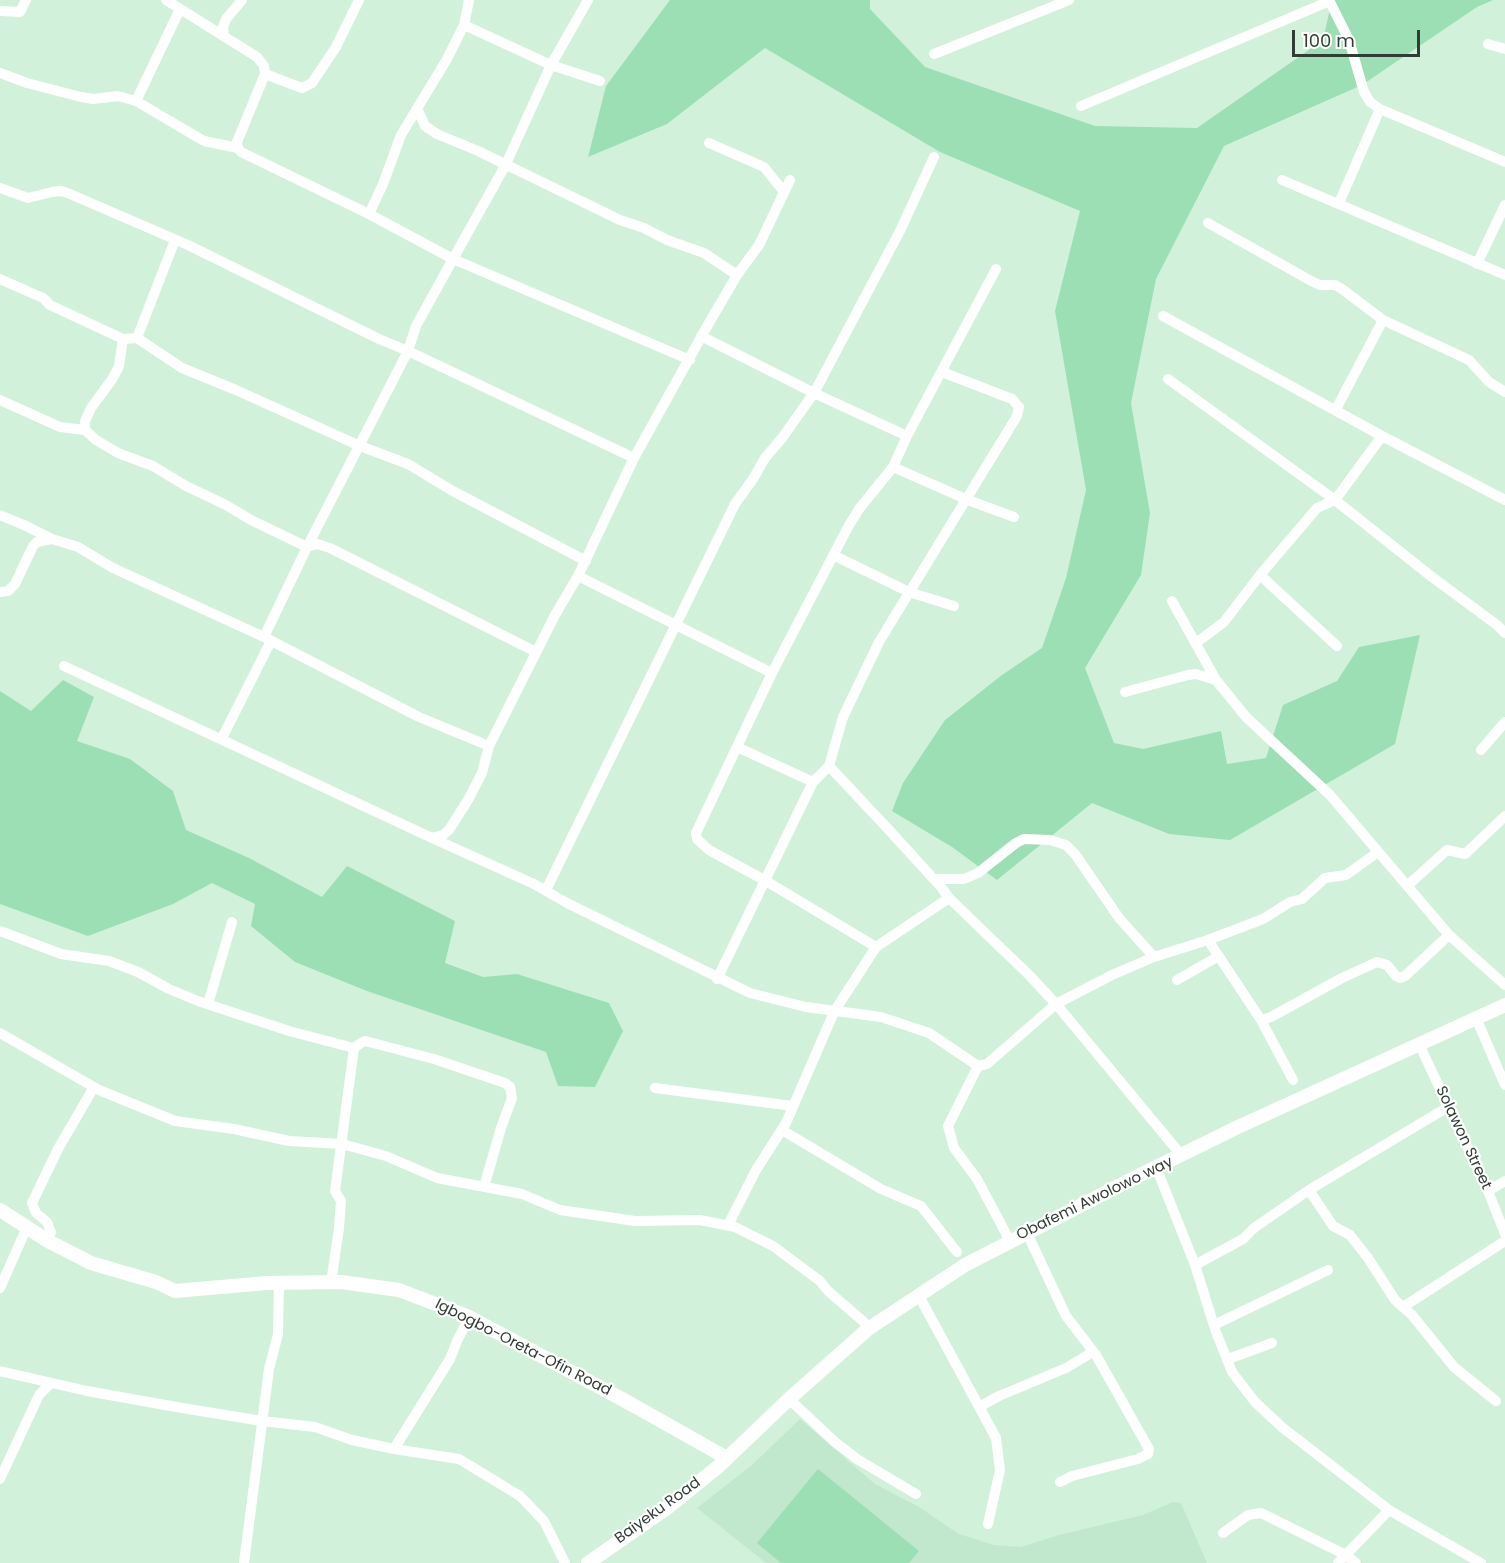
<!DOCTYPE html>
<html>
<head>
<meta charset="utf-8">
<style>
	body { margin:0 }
	#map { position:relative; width:1505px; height:1563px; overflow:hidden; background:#d1f1db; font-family:Poppins,sans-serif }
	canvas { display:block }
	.scale { position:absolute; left:1292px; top:30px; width:128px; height:27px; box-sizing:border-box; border:3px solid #303d34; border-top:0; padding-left:8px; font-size:18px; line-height:21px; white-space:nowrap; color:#303d34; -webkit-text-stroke:4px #fff; paint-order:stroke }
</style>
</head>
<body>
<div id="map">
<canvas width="1505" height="1563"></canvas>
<div class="scale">100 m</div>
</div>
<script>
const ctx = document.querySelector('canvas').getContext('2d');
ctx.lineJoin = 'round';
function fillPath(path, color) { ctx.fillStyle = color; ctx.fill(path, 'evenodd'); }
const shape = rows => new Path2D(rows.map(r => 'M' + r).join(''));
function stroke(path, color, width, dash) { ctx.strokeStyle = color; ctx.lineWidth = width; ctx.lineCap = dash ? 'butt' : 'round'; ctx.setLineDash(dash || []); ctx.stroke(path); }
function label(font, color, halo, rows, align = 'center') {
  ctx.font = font + ' Poppins,sans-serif'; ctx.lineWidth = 4.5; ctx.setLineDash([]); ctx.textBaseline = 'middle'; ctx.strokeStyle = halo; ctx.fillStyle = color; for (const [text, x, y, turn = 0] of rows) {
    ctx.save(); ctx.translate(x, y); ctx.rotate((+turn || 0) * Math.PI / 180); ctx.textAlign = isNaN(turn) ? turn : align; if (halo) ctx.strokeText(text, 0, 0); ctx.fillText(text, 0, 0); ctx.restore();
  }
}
fillPath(shape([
	[800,1419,875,1484,919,1507,959,1534,994,1545,1021,1547,1059,1535,1143,1515,1173,1502,1181,1503,1207,1563,766,1563,697,1508,752,1465]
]), '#c1e8cd');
fillPath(shape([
	[670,0,870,0,870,9,925,67,1095,126,1197,128,1323,40,1332,0,1493,0,1477,7,1362,85,1224,146,1156,279,1131,403,1150,513,1141,575,1085,668,1114,743,1143,749,1221,731,1227,764,1266,758,1283,705,1337,681,1359,647,1420,635,1395,744,1230,840,1169,834,1092,803,997,880,952,847,892,811,903,783,945,720,1002,675,1042,648,1066,578,1086,490,1055,311,1080,211,940,152,765,48,667,124,588,157,606,86],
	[63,680,94,697,77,741,130,759,173,791,186,830,249,858,322,897,347,866,455,921,445,963,483,977,517,974,609,1003,623,1031,595,1087,558,1086,546,1052,367,991,295,962,251,926,255,904,212,883,173,904,88,936,0,904,0,691,31,711],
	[818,1469,919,1551,909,1563,781,1563,757,1543]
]), '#9ddfb4');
stroke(shape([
	[166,0,257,57,264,66,265,74,237,142,238,148,241,152,369,214,453,259,416,326,408,351,307,547,264,637],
	[588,0,551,65,505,166,453,259,690,360],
	[1329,0,1349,40,1364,92,1370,102,1380,109,1505,162],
	[0,11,20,12,26,0],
	[464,25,551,65,600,81],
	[224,36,223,27,226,19,242,0],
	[1488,44,1505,49],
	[934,54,1069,0],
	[0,73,27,83,81,97,93,99,118,96,136,101,204,141,238,148],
	[265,74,302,88,312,83,336,47,359,0],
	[136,101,180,9],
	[1081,106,1330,1],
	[418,110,425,126,437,134,478,151,620,220,644,228,667,240,704,253,737,275],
	[709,143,764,167,784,192],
	[1282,180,1505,275],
	[0,188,28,198,52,192,61,191,70,194,188,245,379,339,408,351,634,458],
	[1339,203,1380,109],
	[369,214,383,184,401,135,447,59,464,25,469,0],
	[1208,223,1313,282,1320,285,1335,285,1342,289,1383,320,1469,360,1489,382,1505,392],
	[1477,264,1505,205],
	[0,279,43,298,50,305,123,339,137,338,175,240],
	[1163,316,1382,436,1505,500],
	[701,336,814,393,907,436],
	[137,338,182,368,236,390,360,446,408,464,451,490,586,561],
	[1168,379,1335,500,1432,577,1497,625,1505,633],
	[0,400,60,427,85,430,96,440,118,453,153,466,186,486,226,505,251,520,307,547,317,544,330,548,536,652],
	[1336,409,1383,320],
	[85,430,85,421,91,408,113,378,119,366,123,339],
	[893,467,968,500,1014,517],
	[0,515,24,525,52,539,78,547,113,568,264,637,419,717,489,746],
	[833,555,909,592,954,606],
	[1260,575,1337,646],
	[578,576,772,673],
	[0,592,8,591,15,584,33,546,37,542,52,539],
	[1172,601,1216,680,1246,717,1330,795,1449,935,1505,985],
	[1196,643,1224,622,1260,575,1317,508,1335,500,1382,436],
	[64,666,432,838,534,884,567,903,750,993,806,1007,881,1017,929,1033,978,1066,987,1064,1056,1004,1112,975,1154,957,1208,940,1263,919,1290,902,1302,899,1325,878,1346,875,1378,852],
	[1125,692,1188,675,1196,674,1216,680],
	[222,738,271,641],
	[737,747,813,782,829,766,843,717,879,642,1017,416,1019,407,1012,399,942,372],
	[1481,750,1505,722],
	[829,766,889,830,941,887,949,898,1029,975,1056,1004,1182,1156],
	[432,838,443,835,449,830,468,800,482,773,489,746,555,615,578,576,634,458,705,330,737,275,759,245,790,180],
	[934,879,964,879,978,873,1016,843,1024,839,1050,840,1066,845,1075,854,1119,918,1154,957],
	[1407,886,1447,850,1465,854,1505,816],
	[546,890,735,504,753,479,765,458,782,438,814,393,900,231,934,157],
	[0,931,61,954,109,961,138,972,169,989,198,1001,289,1031,354,1048],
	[1208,940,1261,1020,1271,1017,1342,978,1377,962,1387,965,1396,976,1400,978,1405,976,1449,935],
	[876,947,766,881,709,850,697,839,696,833,772,673,848,527,859,509,893,467,907,436,996,269],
	[717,979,813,782],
	[1177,980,1219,956],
	[208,1004,232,922],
	[1476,1018,1505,1085],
	[1261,1020,1293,1080],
	[0,1033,99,1090,175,1121,234,1129,289,1141,342,1144,386,1156,437,1178,522,1194,560,1210,635,1221,700,1220,735,1227,773,1246,820,1281,828,1291,864,1322,868,1329],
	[1419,1044,1488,1191,1505,1234],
	[978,1066,948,1126,954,1148,977,1179,1010,1241],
	[655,1088,793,1106],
	[782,1130,881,1189,921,1206,957,1252],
	[1156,1167,1195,1265,1216,1332,1232,1372,1255,1402,1283,1428,1389,1510,1481,1563],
	[1309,1190,1333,1226,1350,1235,1368,1258,1395,1300,1412,1315,1454,1367,1496,1401],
	[1488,1191,1505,1181],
	[728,1225,756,1170,786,1123,834,1012,876,947,949,898],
	[1027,1233,1066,1316,1096,1355,1149,1449,1148,1454,1138,1459,1072,1476,1060,1482],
	[48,1241,51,1232,47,1222,36,1213,32,1203,58,1149,94,1087],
	[1195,1265,1243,1239,1254,1228,1309,1190,1448,1107],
	[331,1283,339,1228,341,1201,335,1191,354,1048,361,1043,365,1041,434,1059,505,1083,510,1087,512,1098,501,1128,484,1187],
	[0,1288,27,1227],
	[919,1296,996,1438,1000,1470,988,1524],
	[1403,1307,1505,1241],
	[1214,1325,1328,1270],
	[1228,1359,1272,1343],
	[0,1371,87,1391,182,1408,262,1421,315,1427,352,1440,394,1449,459,1459,520,1496,544,1521,565,1563],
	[789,1399,835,1442,857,1459,916,1494],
	[979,1407,999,1396,1066,1368,1093,1352],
	[394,1449,450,1359,457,1341,469,1318],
	[0,1479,39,1395,51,1383],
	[1223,1533,1248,1515,1261,1513,1346,1555,1356,1563],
	[244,1563,269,1369,278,1334,279,1283],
	[1338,1563,1389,1510]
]), '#fff', 10);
stroke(shape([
	[0,1210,48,1241,91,1263,156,1282,175,1291,267,1283,341,1282,399,1290,467,1316,622,1399,727,1458],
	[588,1563,667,1508,719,1466,789,1399,868,1329,965,1265,1136,1177,1238,1127,1505,1005]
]), '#fff', 14);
label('15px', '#303d34', '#fff', [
	["Solawon Street",1463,1138,65],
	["Obafemi Awolowo way",1095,1199,-26],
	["Igbogbo-Oreta-Ofin Road",523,1348,27],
	["Baiyeku Road",658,1511,-36]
]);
</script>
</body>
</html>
